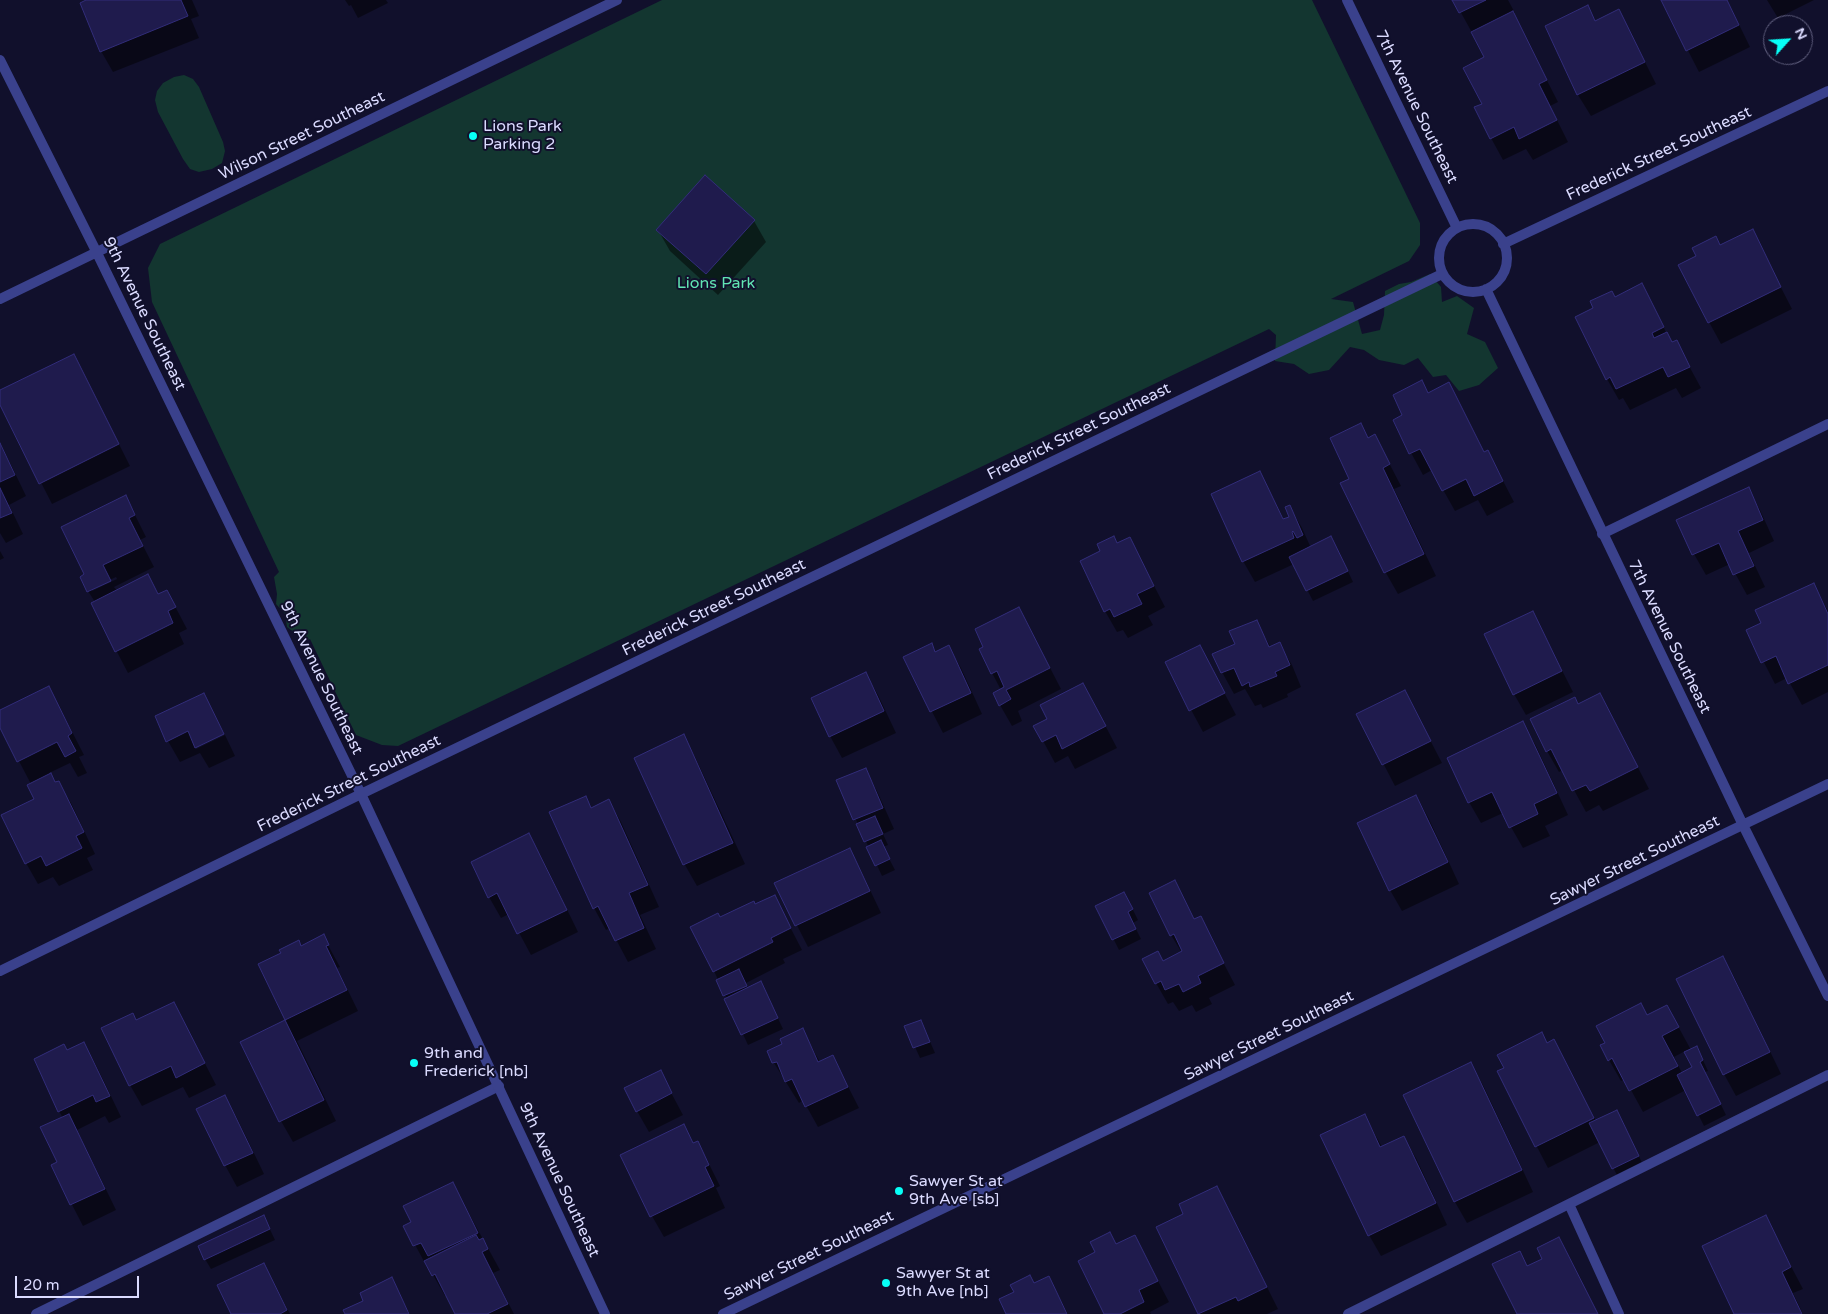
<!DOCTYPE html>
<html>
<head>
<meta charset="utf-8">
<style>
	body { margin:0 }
	#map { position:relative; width:1828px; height:1314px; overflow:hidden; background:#11102c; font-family:"Varela Round",sans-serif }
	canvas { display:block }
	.north { position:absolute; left:1763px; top:15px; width:50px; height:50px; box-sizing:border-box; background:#11102c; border:1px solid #626180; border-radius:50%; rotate:64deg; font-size:14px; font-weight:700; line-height:20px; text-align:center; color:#dbdbff }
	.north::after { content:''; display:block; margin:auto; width:18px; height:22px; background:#07fff7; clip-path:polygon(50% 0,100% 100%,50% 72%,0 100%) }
	.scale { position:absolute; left:15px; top:1276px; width:124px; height:22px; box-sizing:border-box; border:2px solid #dbdbff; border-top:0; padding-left:6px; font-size:15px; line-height:18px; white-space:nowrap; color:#dbdbff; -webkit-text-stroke:4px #11102c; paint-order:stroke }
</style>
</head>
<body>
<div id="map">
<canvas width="1828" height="1314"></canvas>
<div class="north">N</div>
<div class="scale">20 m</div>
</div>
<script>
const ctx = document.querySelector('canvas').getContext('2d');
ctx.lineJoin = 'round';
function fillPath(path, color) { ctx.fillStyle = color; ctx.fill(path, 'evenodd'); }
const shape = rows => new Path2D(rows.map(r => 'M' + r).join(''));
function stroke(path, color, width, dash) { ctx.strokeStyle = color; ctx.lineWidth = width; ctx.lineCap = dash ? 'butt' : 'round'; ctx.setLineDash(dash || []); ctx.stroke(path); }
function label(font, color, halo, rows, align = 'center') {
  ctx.font = font + ' "Varela Round",sans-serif'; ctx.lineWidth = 4; ctx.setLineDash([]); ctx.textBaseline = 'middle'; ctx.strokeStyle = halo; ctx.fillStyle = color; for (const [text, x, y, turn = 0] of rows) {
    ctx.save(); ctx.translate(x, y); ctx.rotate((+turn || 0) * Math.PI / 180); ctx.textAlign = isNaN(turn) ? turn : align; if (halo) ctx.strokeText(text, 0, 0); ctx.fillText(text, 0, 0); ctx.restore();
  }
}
fillPath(shape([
	[662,0,1312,0,1420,223,1420,245,1409,261,1331,299,1353,302,1362,334,1380,330,1384,315,1385,291,1399,284,1411,282,1430,274,1441,287,1442,302,1457,296,1474,308,1467,334,1485,342,1498,368,1479,385,1459,391,1446,375,1433,377,1418,358,1404,365,1379,360,1364,350,1350,347,1329,370,1309,374,1294,364,1275,361,1276,335,1269,329,398,746,382,745,356,735,310,639,306,641,287,627,285,614,276,604,277,594,274,577,279,572,152,302,148,268,160,244],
	[184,75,193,79,199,87,223,142,225,151,222,163,212,169,199,172,190,169,183,159,158,112,155,100,157,91,163,83,174,77]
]), '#133630');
fillPath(shape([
	[90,0,192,0,199,16,191,19,199,38,113,72,101,51],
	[345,0,386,0,388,3,358,18,351,5,349,6],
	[1454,0,1508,0,1515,13,1513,14,1558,102,1550,106,1568,142,1533,160,1526,149,1503,160,1491,138,1483,104,1486,58],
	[1662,0,1727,0,1750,47,1699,72],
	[1767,0,1814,0,1778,18],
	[1587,7,1596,22,1630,32,1656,84,1591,116,1578,95,1546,27],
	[754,221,766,242,718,295,670,251,658,230],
	[1752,231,1792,309,1721,344,1709,322,1697,257],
	[1642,285,1672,344,1676,342,1701,388,1682,398,1676,388,1630,410,1623,398,1619,400,1607,379],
	[74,355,130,466,52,504,0,402,0,392],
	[1449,383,1485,453,1488,452,1514,502,1487,516,1478,500,1455,511,1432,470,1423,475,1394,421,1404,416,1428,394],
	[1375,436,1401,486,1394,489,1436,576,1398,594,1386,573,1342,484,1351,480,1368,439],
	[0,442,26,496,9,505,23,534,6,543,0,533],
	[1260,472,1284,520,1291,518,1290,507,1302,528,1311,548,1337,548,1353,582,1313,601,1294,564,1255,582,1243,561],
	[1748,489,1760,510,1774,541,1749,553,1765,587,1747,595,1730,564,1706,575,1694,554],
	[126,497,146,537,140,540,154,567,114,587,117,591,148,576,159,595,167,591,187,629,179,633,184,644,128,673,92,604,95,602,88,591,86,575],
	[116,577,117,579,92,591,92,588],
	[1130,539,1165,607,1148,616,1153,625,1128,638,1123,630,1117,632,1105,611,1117,545],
	[0,551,4,558,0,560],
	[1813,584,1828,611,1828,692,1802,705,1787,678,1775,684,1748,631,1762,623],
	[1019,608,1061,689,1018,711,1022,721,1012,726,1000,705,1001,690,980,650],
	[1533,613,1573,692,1526,715,1514,694],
	[1256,621,1271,648,1279,644,1292,665,1301,687,1287,694,1288,697,1263,708,1261,704,1255,706,1245,689,1234,694,1222,672],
	[931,644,936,653,948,647,961,668,982,714,943,733,904,657],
	[1200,647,1236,715,1203,732,1166,663],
	[866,674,878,695,896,733,842,758,830,736],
	[49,687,84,755,79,757,87,773,78,777,70,763,49,773,55,784,58,782,71,803,95,854,87,858,93,870,59,886,53,877,38,884,26,863,35,800,31,784,0,725,0,711],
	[1405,692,1442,763,1395,786,1358,715],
	[203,694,224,733,196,746,196,749,225,735,235,756,209,768,200,753,180,762,168,741],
	[1600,694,1649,789,1603,811,1599,805,1586,812,1563,770,1559,772,1547,751,1578,705],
	[1095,706,1117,748,1075,769,1068,756,1055,763,1035,726,1049,719],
	[1522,723,1535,744,1568,815,1545,826,1550,836,1523,848,1503,813,1481,823,1469,802],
	[683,736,695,757,745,864,697,886,685,865,636,758],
	[865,770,877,791,894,829,883,834,888,845,883,847,895,870,882,876,838,781],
	[1416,796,1428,817,1459,884,1402,911,1390,890],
	[585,798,592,809,609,801,621,822,659,907,640,915,656,949,628,962,610,928,606,930,594,908],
	[529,835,541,856,578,932,531,955,509,914,501,918,489,897],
	[849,849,861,871,881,913,808,947,776,884],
	[1175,882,1195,920,1200,918,1235,985,1209,998,1212,1004,1196,1012,1192,1005,1179,1011,1173,1002,1168,1004,1156,983,1163,962,1182,953,1171,935],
	[774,896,802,950,783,959,785,963,746,983,748,989,766,993,783,1029,748,1045,714,971,720,919,755,906],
	[1130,904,1138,920,1133,923,1141,939,1119,950,1097,906],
	[323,936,340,967,337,968,358,1011,297,1041,336,1121,293,1142,281,1121,242,1042,287,1020,260,965],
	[1723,958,1735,979,1781,1074,1736,1096,1724,1074],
	[174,1003,216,1085,189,1098,183,1087,142,1106,130,1085,136,1021],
	[1667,1006,1691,1050,1702,1058,1708,1071,1705,1072,1726,1115,1704,1126,1686,1090,1643,1112,1625,1079,1621,1081,1609,1060,1607,1043,1647,1016],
	[1685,1051,1693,1068,1682,1073,1674,1057],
	[921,1021,935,1053,920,1058,906,1027],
	[802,1030,820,1062,833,1057,859,1108,818,1127,803,1100,799,1103,774,1063,784,1045],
	[84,1044,96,1065,121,1117,109,1123,105,1116,77,1130,116,1210,83,1226,52,1166,59,1162,63,1118,59,1111],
	[1547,1044,1565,1062,1596,1121,1623,1122,1644,1167,1619,1179,1600,1142,1548,1168,1498,1072],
	[1471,1064,1483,1085,1533,1192,1467,1223,1455,1202,1405,1096],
	[660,1072,683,1115,649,1132,637,1111],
	[225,1097,237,1118,264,1174,237,1187,225,1165],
	[1365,1116,1382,1147,1403,1137,1416,1158,1447,1225,1381,1256,1369,1235],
	[683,1126,694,1144,697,1143,709,1164,720,1186,716,1188,725,1208,664,1237,652,1216],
	[452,1183,500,1270,493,1273,514,1314,456,1314,447,1295,445,1296,428,1266,427,1267,405,1226,412,1223],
	[1228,1209,1278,1309,1267,1314,1200,1314,1158,1228],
	[264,1217,275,1240,211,1269,205,1259],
	[1765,1217,1803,1289,1793,1293,1803,1314,1736,1314],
	[1135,1237,1169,1302,1150,1312,1151,1314,1105,1314,1116,1246],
	[1559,1238,1598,1314,1518,1314,1528,1267,1544,1260],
	[264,1264,290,1314,233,1314],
	[1049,1278,1068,1314,1007,1314,1035,1284],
	[391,1279,410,1314,346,1314,364,1301]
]), '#0007');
const building = shape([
	[86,0,181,0,188,16,100,52,80,3,86,0],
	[1452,0,1486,0,1459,13,1452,0],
	[1661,0,1727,0,1739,25,1686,51,1661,0],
	[1588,5,1595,21,1619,9,1645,62,1577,95,1545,26,1588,5],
	[1513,11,1547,80,1539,84,1557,120,1519,139,1514,127,1490,139,1474,107,1482,104,1463,68,1484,57,1471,32,1513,11],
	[705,175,755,220,706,274,656,230,705,175],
	[1753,229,1781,287,1708,323,1678,265,1696,256,1692,248,1716,236,1720,245,1753,229],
	[1642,283,1664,327,1652,333,1654,338,1667,332,1672,342,1677,340,1690,367,1668,377,1663,367,1616,389,1610,377,1606,380,1575,317,1593,308,1590,301,1612,291,1615,297,1642,283],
	[74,354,119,444,39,484,0,405,0,390,74,354],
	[1422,380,1428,393,1449,382,1484,452,1488,450,1503,481,1474,496,1466,479,1442,491,1420,449,1409,454,1393,420,1402,415,1393,395,1422,380],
	[1361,423,1368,438,1375,434,1390,464,1383,468,1424,554,1384,573,1340,483,1349,479,1330,438,1361,423],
	[0,443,15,475,0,482,0,443],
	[1260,471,1283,519,1289,517,1285,507,1290,505,1303,535,1297,538,1293,531,1292,532,1294,538,1242,562,1211,494,1260,471],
	[1749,487,1763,520,1738,531,1754,566,1733,575,1719,543,1692,555,1676,520,1749,487],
	[0,488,12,513,0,518,0,488],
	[126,495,135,515,129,518,143,546,103,565,111,581,87,592,80,577,84,574,61,527,126,495],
	[1114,536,1117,543,1130,537,1154,586,1137,594,1142,604,1114,617,1110,609,1104,612,1080,561,1100,551,1097,544,1114,536],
	[1331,536,1348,571,1306,591,1289,557,1331,536],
	[148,574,158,594,167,590,176,607,168,611,173,623,115,652,91,603,148,574],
	[1814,583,1828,614,1828,665,1788,684,1776,656,1761,663,1746,630,1761,623,1755,610,1814,583],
	[1019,607,1050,668,1006,690,1011,699,999,706,993,693,1004,687,997,671,991,674,979,649,983,647,975,629,1019,607],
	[1533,611,1562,671,1513,695,1484,634,1533,611],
	[1257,620,1269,647,1280,642,1290,665,1275,672,1277,676,1250,687,1249,682,1242,686,1234,668,1221,673,1212,654,1235,644,1229,631,1257,620],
	[932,643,935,652,949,645,971,693,930,712,903,657,932,643],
	[1200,645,1225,693,1189,711,1165,662,1200,645],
	[866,672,884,711,829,737,811,698,866,672],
	[1083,683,1106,726,1062,749,1056,735,1042,742,1033,726,1047,719,1040,705,1083,683],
	[49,686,72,733,68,736,76,751,65,757,57,742,17,762,0,728,0,710,49,686],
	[1405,690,1431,741,1382,765,1356,714,1405,690],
	[204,693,224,734,195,748,188,731,166,742,155,716,204,693],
	[1600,693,1638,767,1590,791,1586,785,1572,791,1551,749,1546,752,1530,719,1575,697,1578,704,1600,693],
	[1523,721,1557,793,1534,804,1538,814,1509,828,1492,792,1468,803,1447,758,1523,721],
	[684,734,733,843,683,865,634,758,684,734],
	[866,768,883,808,853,820,836,780,866,768],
	[51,773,55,782,59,781,84,832,76,836,82,848,46,866,41,856,25,864,1,815,34,799,27,785,51,773],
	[1416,795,1448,862,1389,891,1357,823,1416,795],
	[586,796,591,808,609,799,648,885,629,893,644,928,615,941,598,906,593,909,549,812,586,796],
	[875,816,883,834,864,842,856,824,875,816],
	[529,833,567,910,517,934,497,893,488,898,471,862,529,833],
	[881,840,890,859,875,866,866,847,881,840],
	[850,848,870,891,795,926,774,883,850,848],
	[1175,880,1194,919,1201,916,1224,963,1198,976,1201,983,1183,992,1179,984,1165,990,1161,981,1155,984,1142,959,1158,951,1163,961,1182,951,1174,934,1170,936,1149,893,1175,880],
	[1124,892,1133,909,1128,912,1136,929,1112,940,1095,906,1124,892],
	[775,895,791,928,771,938,773,942,713,972,690,927,718,913,720,917,754,901,755,904,775,895],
	[324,934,329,945,326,946,347,990,285,1020,258,964,281,953,279,950,299,940,301,946,324,934],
	[1723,956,1770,1052,1723,1075,1676,979,1723,956],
	[739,969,747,986,723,996,716,980,739,969],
	[761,981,778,1018,741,1035,724,999,761,981],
	[174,1002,205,1063,176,1078,171,1066,129,1086,101,1028,133,1013,136,1020,174,1002],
	[1641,1003,1647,1015,1667,1005,1679,1027,1662,1036,1678,1066,1629,1091,1612,1058,1608,1061,1600,1045,1605,1043,1596,1026,1641,1003],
	[285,1020,324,1100,279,1122,240,1042,285,1020],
	[921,1020,930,1042,913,1048,904,1026,921,1020],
	[803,1028,818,1062,833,1055,848,1087,805,1107,792,1079,785,1082,777,1062,772,1063,767,1051,782,1044,780,1039,803,1028],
	[1542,1032,1547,1043,1554,1039,1594,1118,1535,1147,1497,1071,1504,1068,1497,1055,1542,1032],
	[84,1042,110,1096,96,1102,93,1095,58,1112,34,1059,64,1044,67,1050,84,1042],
	[1697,1046,1703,1060,1700,1062,1721,1104,1697,1116,1677,1075,1692,1067,1684,1052,1697,1046],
	[1471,1062,1522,1170,1454,1202,1403,1095,1471,1062],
	[661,1070,672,1093,636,1112,624,1088,661,1070],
	[225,1095,253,1153,224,1166,196,1109,225,1095],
	[1617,1110,1639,1156,1612,1169,1589,1123,1617,1110],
	[69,1114,105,1189,70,1205,51,1165,57,1162,40,1127,69,1114],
	[1365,1114,1380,1147,1404,1136,1436,1203,1368,1236,1320,1135,1365,1114],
	[684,1124,693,1143,698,1141,709,1165,705,1167,714,1186,650,1217,620,1155,684,1124],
	[453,1182,478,1233,428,1256,421,1243,413,1246,403,1226,411,1222,403,1206,453,1182],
	[1217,1186,1267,1287,1238,1301,1236,1297,1198,1314,1156,1227,1183,1214,1179,1204,1217,1186],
	[264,1215,270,1229,204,1260,198,1246,264,1215],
	[1766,1215,1791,1267,1782,1272,1802,1314,1734,1314,1702,1246,1766,1215],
	[1110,1232,1116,1244,1135,1235,1158,1281,1139,1290,1144,1302,1120,1314,1104,1314,1078,1261,1095,1252,1090,1242,1110,1232],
	[476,1235,479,1240,483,1238,488,1249,482,1252,508,1304,487,1314,455,1314,435,1274,432,1276,424,1261,476,1235],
	[1559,1237,1598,1314,1517,1314,1492,1264,1520,1251,1527,1266,1542,1259,1537,1248,1559,1237],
	[264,1263,287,1310,280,1314,231,1314,217,1285,264,1263],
	[1030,1275,1034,1283,1049,1276,1067,1314,1006,1314,999,1299,1014,1292,1010,1285,1030,1275],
	[392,1277,409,1314,345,1314,343,1310,363,1301,360,1293,392,1277]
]);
fillPath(building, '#1f1b4d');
stroke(building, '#322d7a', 1);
stroke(shape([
	[1602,534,1828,424],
	[1569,1204,1619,1314],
	[36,1314,499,1086],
	[1348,1314,1828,1075]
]), '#3a418c', 10);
stroke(shape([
	[1347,0,1457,228],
	[0,60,97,253,361,794,605,1314],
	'1439 258a34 34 0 1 1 68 0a34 34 0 1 1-68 0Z',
	[1503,244,1828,91],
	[1486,289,1743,825,1828,996],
	[0,299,617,0],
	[0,971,361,794,1442,274],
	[723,1314,1828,784]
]), '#3a418c', 10);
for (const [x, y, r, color] of [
	[473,136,5,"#07fff7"],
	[414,1063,5,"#07fff7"],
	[899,1191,5,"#07fff7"],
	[886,1283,5,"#07fff7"]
]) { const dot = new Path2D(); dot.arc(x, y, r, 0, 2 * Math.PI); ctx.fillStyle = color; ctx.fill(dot); stroke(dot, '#11102c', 2); }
label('16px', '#dbdbff', '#11102c', [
	["7th Avenue Southeast",1416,107,64],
	["Wilson Street Southeast",302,136,-26],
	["Frederick Street Southeast",1659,154,-25],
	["9th Avenue Southeast",144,314,64],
	["Frederick Street Southeast",1079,432,-26],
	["Frederick Street Southeast",714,608,-26],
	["7th Avenue Southeast",1669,637,64],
	["9th Avenue Southeast",321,678,64],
	["Frederick Street Southeast",349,784,-26],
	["Sawyer Street Southeast",1635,861,-26],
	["Sawyer Street Southeast",1269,1036,-26],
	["9th Avenue Southeast",559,1180,65],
	["Sawyer Street Southeast",809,1256,-26]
]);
label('16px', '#dbdbff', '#11102c', [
	["Lions Park",483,127],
	["Parking 2",483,145],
	["9th and",424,1054],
	["Frederick [nb]",424,1072],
	["Sawyer St at",909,1182],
	["9th Ave [sb]",909,1200],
	["Sawyer St at",896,1274],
	["9th Ave [nb]",896,1292]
], 'left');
label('16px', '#61e5b3', '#11102c', [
	["Lions Park",716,284]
]);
</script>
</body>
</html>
